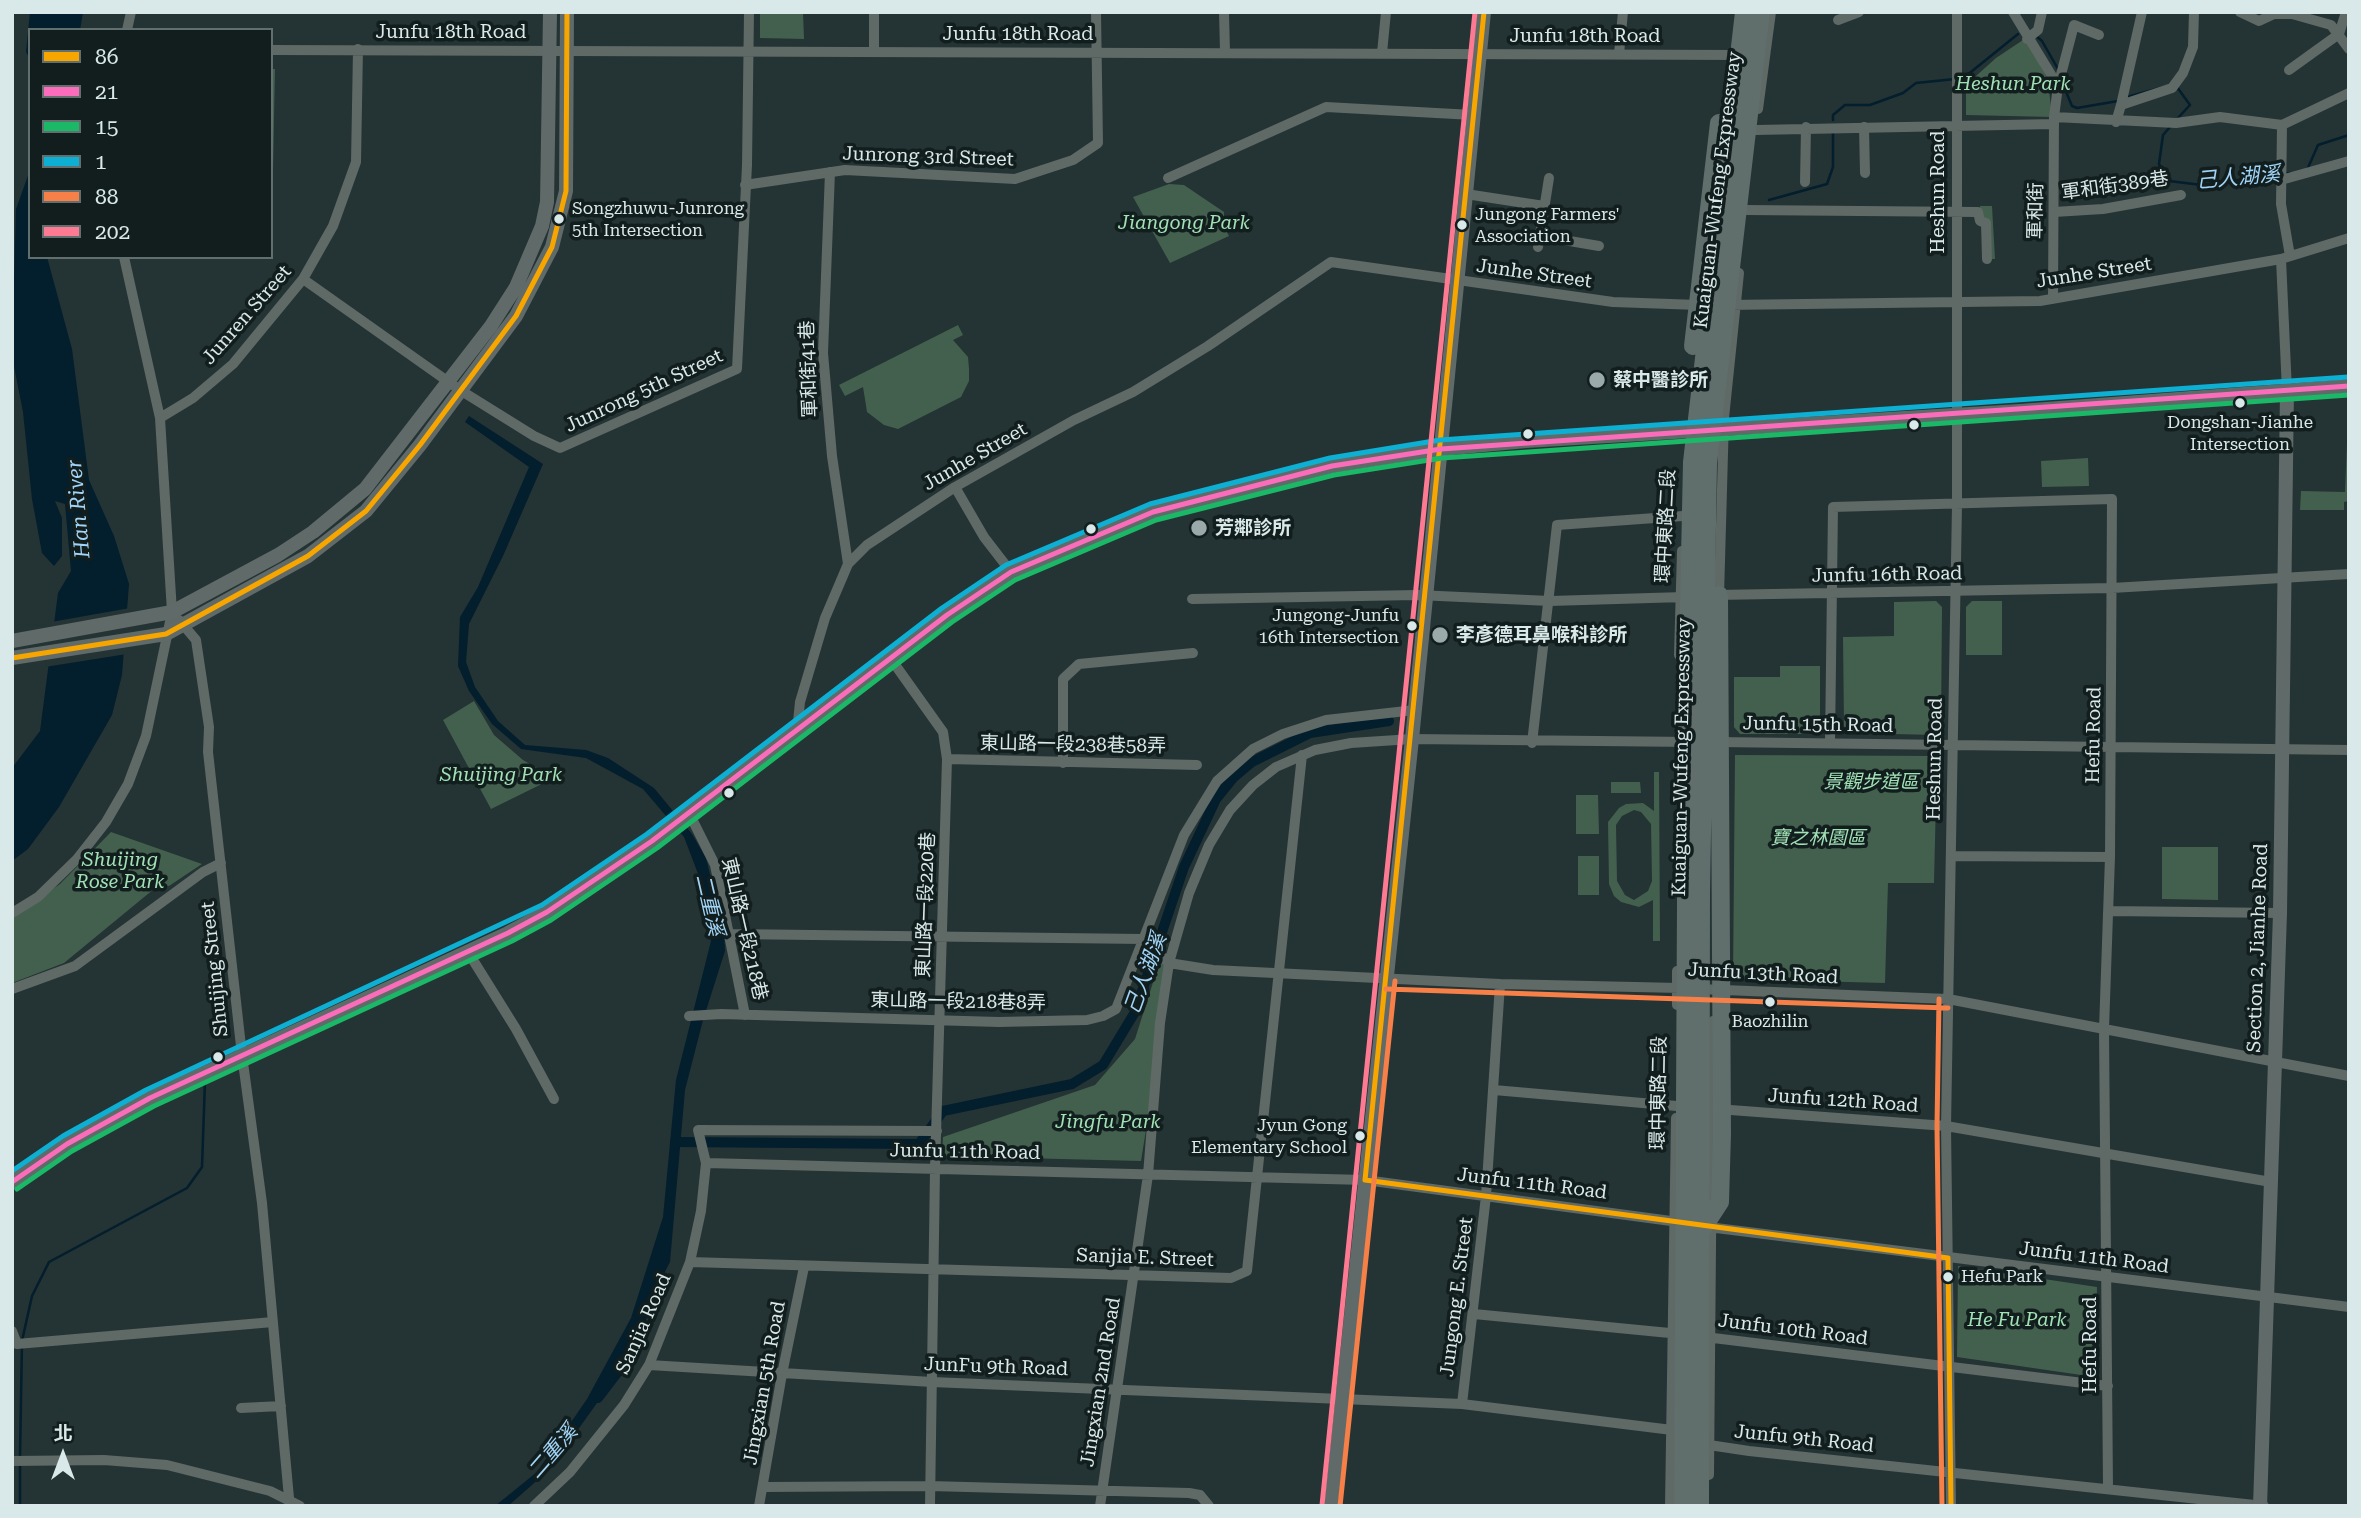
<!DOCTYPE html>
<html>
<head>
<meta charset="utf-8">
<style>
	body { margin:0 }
	#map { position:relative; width:2361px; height:1518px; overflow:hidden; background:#243333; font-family:"Roboto Serif","Noto Sans TC",serif }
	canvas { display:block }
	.frame { position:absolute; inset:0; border:14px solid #d9e8e8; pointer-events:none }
	.legend { position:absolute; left:28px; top:28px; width:245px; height:231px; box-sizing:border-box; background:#121e1e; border:2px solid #626f6f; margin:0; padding:9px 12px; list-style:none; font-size:21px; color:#d9e8e8 }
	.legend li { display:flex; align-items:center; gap:14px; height:35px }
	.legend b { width:35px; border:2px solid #626f6f }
	.north { position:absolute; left:28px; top:1420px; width:70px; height:70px; -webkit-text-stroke:5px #121e1e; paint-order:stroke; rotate:0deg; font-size:19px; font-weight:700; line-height:28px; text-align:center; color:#d9e8e8 }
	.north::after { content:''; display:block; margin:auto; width:24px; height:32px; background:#d9e8e8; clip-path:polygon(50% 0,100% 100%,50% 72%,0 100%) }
</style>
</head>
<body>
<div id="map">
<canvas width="2361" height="1518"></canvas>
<div class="frame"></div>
<ul class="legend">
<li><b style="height:9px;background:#f7a600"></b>86</li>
<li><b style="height:9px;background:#fb6dba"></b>21</li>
<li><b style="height:9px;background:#1ab867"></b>15</li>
<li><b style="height:9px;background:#0dafd3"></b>1</li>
<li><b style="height:9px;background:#f78048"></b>88</li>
<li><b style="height:9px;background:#fe7a93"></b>202</li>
</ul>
<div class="north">北</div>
</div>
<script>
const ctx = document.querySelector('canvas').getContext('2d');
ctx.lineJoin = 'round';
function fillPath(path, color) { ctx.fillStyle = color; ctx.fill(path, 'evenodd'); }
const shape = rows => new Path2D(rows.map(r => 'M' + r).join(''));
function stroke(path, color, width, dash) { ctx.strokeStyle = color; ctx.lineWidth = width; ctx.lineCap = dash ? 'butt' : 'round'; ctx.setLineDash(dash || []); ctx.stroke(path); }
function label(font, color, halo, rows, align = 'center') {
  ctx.font = font + ' "Roboto Serif","Noto Sans TC",serif'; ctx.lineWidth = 7; ctx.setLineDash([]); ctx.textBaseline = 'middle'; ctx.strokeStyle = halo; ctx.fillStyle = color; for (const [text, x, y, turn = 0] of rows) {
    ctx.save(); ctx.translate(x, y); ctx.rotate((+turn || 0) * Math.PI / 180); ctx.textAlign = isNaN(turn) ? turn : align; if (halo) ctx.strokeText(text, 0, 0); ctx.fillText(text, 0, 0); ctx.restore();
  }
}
fillPath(shape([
	[760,12,803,12,804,39,760,38],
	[2026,38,2048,80,2052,117,1966,115,1966,85,1996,58],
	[271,69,275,69,273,171,271,170],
	[1169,184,1184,185,1224,212,1224,227,1229,236,1170,263,1133,197],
	[1980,206,1992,206,1995,259,1984,259],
	[958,325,963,335,953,340,968,357,969,369,969,381,961,397,898,429,884,425,867,412,863,387,845,396,839,385],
	[2347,443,2349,501,2344,502,2344,510,2300,510,2301,491,2345,492],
	[2088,458,2089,486,2042,487,2041,461],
	[1936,601,1942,607,1941,730,1936,735,1850,733,1844,726,1843,637,1894,636,1894,602],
	[1972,601,2002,601,2002,655,1966,655,1966,607],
	[1780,666,1820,666,1820,727,1813,734,1740,734,1734,727,1734,677,1780,677],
	[474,701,494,735,523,760,554,778,491,809,443,720],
	[1735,755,1937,756,1934,883,1888,883,1885,983,1733,979],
	[1654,772,1659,772,1660,941,1653,941,1653,900,1639,907,1621,902,1614,896,1609,884,1608,822,1619,808,1626,804,1643,803,1654,811],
	[1634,810,1641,812,1651,824,1652,881,1648,891,1634,900,1625,895,1617,881,1616,825,1622,816],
	[1611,782,1640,782,1641,793,1611,793],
	[1576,795,1598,795,1599,834,1576,834],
	[111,832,202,864,169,886,160,884,64,963,12,983,12,918,60,884],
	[2162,847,2218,847,2218,900,2162,899],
	[1578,856,1599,856,1599,895,1578,895],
	[1162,954,1170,954,1173,961,1141,1161,942,1156,943,1137,1095,1085,1135,1039],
	[1958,1266,2097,1287,2095,1377,1957,1357]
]), '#43604e');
fillPath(shape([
	[30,12,83,12,80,30,30,30,30,59,26,52],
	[30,170,30,257,47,257,72,349,89,480,114,536,129,584,122,675,112,715,59,807,28,849,12,861,12,768,40,731,58,593,71,571,65,504,55,501,62,518,62,556,54,566,42,553,32,499,23,412,12,356,16,209],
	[469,416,543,464,503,556,469,624,466,662,475,687,498,721,525,745,586,750,608,758,654,788,692,834,706,858,724,932,725,951,703,1020,685,1090,670,1262,597,1403,549,1470,508,1506,495,1506,537,1472,587,1399,631,1318,663,1217,676,1080,711,941,705,892,684,837,643,789,586,758,521,749,492,724,469,691,458,666,460,617,478,587,529,467,465,422],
	[1860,773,1878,775,1881,777,1880,786,1877,788,1869,781,1864,784,1848,783,1848,778]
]), '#031e2d');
fillPath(shape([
	[130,608,127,654,45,667,51,622]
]), '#243333');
stroke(shape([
	[2035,35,2042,41,2058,69],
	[1961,80,2018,34],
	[2062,82,2072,106,2077,108,2118,101],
	[2127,97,2171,85],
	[2177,119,2190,105,2177,87],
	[1833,120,1833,115,1845,105,1870,105,1903,93,1916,83,1955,79],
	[2170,127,2163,135,2159,164,2169,181,2202,185,2290,173],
	[2307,170,2318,145,2349,135],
	[1769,200,1827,184,1833,167,1833,133],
	[20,1457,22,1341,32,1296,49,1262,187,1188,202,1167,205,1081],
	[20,1506,20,1464]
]), '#031e2d', 2.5);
stroke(shape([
	[675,1142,919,1144,943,1111,1072,1084,1103,1065,1135,1012,1184,867,1216,799,1233,778,1252,762,1310,733,1389,721],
	[598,1398,624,1364,643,1314]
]), '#031e2d', 10);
stroke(shape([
	[1224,12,1225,52],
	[2013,12,2058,86,2054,117,2053,299],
	[2240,12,2259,21,2274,14,2292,14,2331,25,2349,49],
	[1838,20,1859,12],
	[127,30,131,12],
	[2027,39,2038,30,2042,12],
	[271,50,1741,55],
	[874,51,874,12],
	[1382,53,1386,12],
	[1619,54,1623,12],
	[2289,70,2339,34,2346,12],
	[2058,86,2074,25,2099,35],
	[2121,105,2142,12],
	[1758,109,1771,12],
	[2054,117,2176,123,2220,117,2282,125],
	[2116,122,2121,105,2172,88,2183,73,2193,47,2194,12],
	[1864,127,1865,173],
	[1756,130,2054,124],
	[830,172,823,353,832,456,848,564],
	[1168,178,1326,107,1473,115],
	[2281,180,2349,161],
	[1805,182,1806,127],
	[745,185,845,170,1015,179,1073,160,1098,143,1096,12],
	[1466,194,1544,206],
	[1745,210,1976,212],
	[1978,212,1980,221,1986,223,1987,259],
	[2054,212,2103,209,2181,195],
	[1540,236,1599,246],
	[1538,247,1549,178],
	[2290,256,2281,204,2282,125,2349,93],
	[2281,259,2287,391],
	[303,279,460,390,534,436,560,448,737,369,747,165,749,12],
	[1725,305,2040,301,2281,259,2349,238],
	[160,418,193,398,233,364,303,279,333,226,356,162,358,49],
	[955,487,984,537,1011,572],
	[1716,595,2112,588,2349,574],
	[1719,597,1724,418,1739,273],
	[1192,599,1417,595,1550,601,1684,597],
	[179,620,196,640,209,727,208,752,242,1055,262,1203,289,1498],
	[1679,655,1682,551],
	[891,659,943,732,947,759,935,1169,930,1506],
	[797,732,800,702,825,618,848,564,867,545,955,487,1074,420,1133,392,1208,346,1331,262,1613,302,1699,305],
	[1717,742,2349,750],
	[1532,743,1557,525,1683,516],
	[1830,743,1833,507,2112,499,2110,857,2104,1029,2108,1487],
	[947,759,1197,765],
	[1063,763,1063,679,1079,664,1193,653],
	[689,813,715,865,745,1015],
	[1952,856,2110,857],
	[2109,911,2280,913],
	[12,913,38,897,77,859,106,822,128,784,146,736,172,612,160,418,124,257],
	[730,934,1143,939],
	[1143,939,1169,963,1213,970,1500,984,1680,988],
	[468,952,516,1029,554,1099],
	[12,989,75,966,203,872,221,863],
	[1699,989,1948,999,2349,1076],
	[1677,1005,1677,971],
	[689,1016,721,1014,999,1022,1087,1020,1103,1016,1116,1009,1184,835,1217,781,1253,749,1283,734,1326,720,1415,710],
	[1494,1090,1688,1107],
	[1717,1109,1946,1126,2271,1182],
	[706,1163,1365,1180,1686,1223],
	[1700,1226,2349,1307],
	[690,1262,1231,1278,1247,1271,1302,755],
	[1474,1314,1680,1334],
	[12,1331,17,1344,273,1322],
	[1705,1337,2108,1386],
	[649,1365,932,1382,1462,1404,1672,1430,1685,1435],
	[1462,1404,1486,1196,1500,984],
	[241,1408,281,1406],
	[1698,1441,1709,1445,1749,1451,2264,1506],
	[12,1461,104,1460,167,1465,270,1491,300,1506],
	[1709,1475,1713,1021],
	[764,1487,930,1486,1189,1493,1200,1495,1209,1506],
	[534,1506,570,1472,624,1405,649,1365,690,1262,701,1211,706,1163,698,1130,937,1131],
	[759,1506,782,1374,804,1267],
	[1100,1506,1148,1175,1160,1023,1169,963,1189,893,1209,845,1230,810,1253,785,1276,767,1315,750,1351,743,1412,739,1691,742],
	[1670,1506,1676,1118],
	[1951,1506,1946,1126,1957,505,1957,12]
]), '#5f6966', 10);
stroke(shape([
	[12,641,172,612,278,555,313,532,365,489,491,326,516,287,542,226,547,202,550,12],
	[12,658,166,634,308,556,366,511,420,445,516,316,552,247,566,191,567,12],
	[12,1182,67,1144,150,1098,508,933,547,912,652,841,947,615,1011,572,1153,512,1332,466,1441,449,1526,441,2020,411,2349,386],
	[1331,1506,1412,739,1484,12],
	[2260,1506,2280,913,2287,391]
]), '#606a69', 14);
stroke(shape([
	[1693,346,1719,123],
	[1701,1231,1720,1202,1722,1134,1719,595],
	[1683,1506,1687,700,1692,462,1744,12],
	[1700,1506,1701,894,1708,464,1761,12]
]), '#606e6c', 18);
stroke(shape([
	[12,658,166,634,308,556,366,511,420,445,516,316,552,247,566,191,567,12],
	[1365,1180,1484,12],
	[1365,1180,1948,1258],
	[1948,1258,1951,1506]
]), '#f7a600', 5);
stroke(shape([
	[12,1182,67,1144,150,1098,508,933,547,912,652,841,947,615,1011,572,1153,512,1332,466,1441,449,2349,386]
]), '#fb6dba', 5);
stroke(shape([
	[17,1189,72,1151,154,1106,512,941,551,920,657,848,952,622,1015,580,1156,520,1334,475,1442,458,2349,395]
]), '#1ab867', 5);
stroke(shape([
	[12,1171,63,1136,146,1090,542,905,647,834,942,608,1006,565,1150,504,1330,458,1440,440,2348,377]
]), '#0dafd3', 5);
stroke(shape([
	[1386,989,1948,1008],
	[1939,999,1937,1126,1942,1506],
	[1340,1506,1395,981]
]), '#f78048', 5);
stroke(shape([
	[1322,1505,1475,12]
]), '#fe7a93', 5);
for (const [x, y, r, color] of [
	[559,219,6,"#d9e8e8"],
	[1462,225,6,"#d9e8e8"],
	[1597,380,9,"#9aa9a9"],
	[2240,403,6,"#d9e8e8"],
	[1914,425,6,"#d9e8e8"],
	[1528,434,6,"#d9e8e8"],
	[1199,528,9,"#9aa9a9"],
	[1091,529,6,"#d9e8e8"],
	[1412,626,6,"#d9e8e8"],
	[1440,635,9,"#9aa9a9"],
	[729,793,6,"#d9e8e8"],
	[1770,1002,6,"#d9e8e8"],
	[218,1057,6,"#d9e8e8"],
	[1360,1136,6,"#d9e8e8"],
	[1948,1277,6,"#d9e8e8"]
]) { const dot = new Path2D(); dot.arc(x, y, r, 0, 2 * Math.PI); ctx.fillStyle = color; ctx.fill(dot); stroke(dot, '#121e1e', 2.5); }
label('17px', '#d9e8e8', '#121e1e', [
	["Songzhuwu-Junrong",572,209],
	["5th Intersection",572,231],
	["Jungong Farmers'",1475,215],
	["Association",1475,237],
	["Dongshan-Jianhe",2240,423,"center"],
	["Intersection",2240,445,"center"],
	["Jungong-Junfu",1399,616,"right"],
	["16th Intersection",1399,638,"right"],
	["Baozhilin",1770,1022,"center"],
	["Jyun Gong",1347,1126,"right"],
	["Elementary School",1347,1148,"right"],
	["Hefu Park",1961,1277]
], 'left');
label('19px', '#d9e8e8', '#121e1e', [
	["Junfu 18th Road",451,32],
	["Junfu 18th Road",1018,34],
	["Junfu 18th Road",1585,36],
	["Junrong 3rd Street",928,157,2],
	["軍和街389巷",2115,186,-8],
	["Kuaiguan-Wufeng Expressway",1718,190,-83],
	["Heshun Road",1938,192,-90],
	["軍和街",2036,211,-89],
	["Junhe Street",2094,273,-9],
	["Junhe Street",1534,274,8],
	["Junren Street",247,315,-49],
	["軍和街41巷",809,369,-92],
	["Junrong 5th Street",644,391,-25],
	["Junhe Street",975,457,-30],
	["環中東路二段",1666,526,-87],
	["Junfu 16th Road",1887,575,-1],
	["Junfu 15th Road",1818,725,1],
	["Hefu Road",2094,735,-89],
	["東山路一段238巷58弄",1073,745,1],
	["Kuaiguan-Wufeng Expressway",1682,757,-89],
	["Heshun Road",1935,759,-89],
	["東山路一段220巷",926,905,-88],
	["東山路一段218巷",744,929,77],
	["Section 2, Jianhe Road",2258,948,-88],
	["Shuijing Street",215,969,-96],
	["Junfu 13th Road",1763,974,3],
	["東山路一段218巷8弄",958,1002,1],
	["環中東路二段",1659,1093,-89],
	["Junfu 12th Road",1843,1101,4],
	["Junfu 11th Road",965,1152,1],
	["Junfu 11th Road",1532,1184,7],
	["Sanjia E. Street",1145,1258,2],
	["Junfu 11th Road",2094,1258,7],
	["Jungong E. Street",1457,1297,-83],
	["Sanjia Road",644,1324,-66],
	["Junfu 10th Road",1793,1330,7],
	["Hefu Road",2090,1345,-90],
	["JunFu 9th Road",996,1367,2],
	["Jingxian 2nd Road",1101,1382,-81],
	["Jingxian 5th Road",765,1383,-80],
	["Junfu 9th Road",1804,1439,6]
]);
label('italic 19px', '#a2e1b6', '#121e1e', [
	["Heshun Park",2013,84],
	["Jiangong Park",1184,223],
	["Shuijing Park",501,775],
	["景觀步道區",1871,782],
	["寶之林園區",1818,838],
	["Shuijing",120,860],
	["Rose Park",120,882],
	["Jingfu Park",1108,1122],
	["He Fu Park",2017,1320]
]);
label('bold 19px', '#d9e8e8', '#121e1e', [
	["蔡中醫診所",1613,380],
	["芳鄰診所",1215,528],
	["李彥德耳鼻喉科診所",1456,635]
], 'left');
label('italic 21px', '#a1d4f6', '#121e1e', [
	["己人湖溪",2238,178,-5],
	["Han River",79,509,-95],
	["二重溪",709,905,77],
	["己人湖溪",1146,974,-70],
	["二重溪",553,1452,-49]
]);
</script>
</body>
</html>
